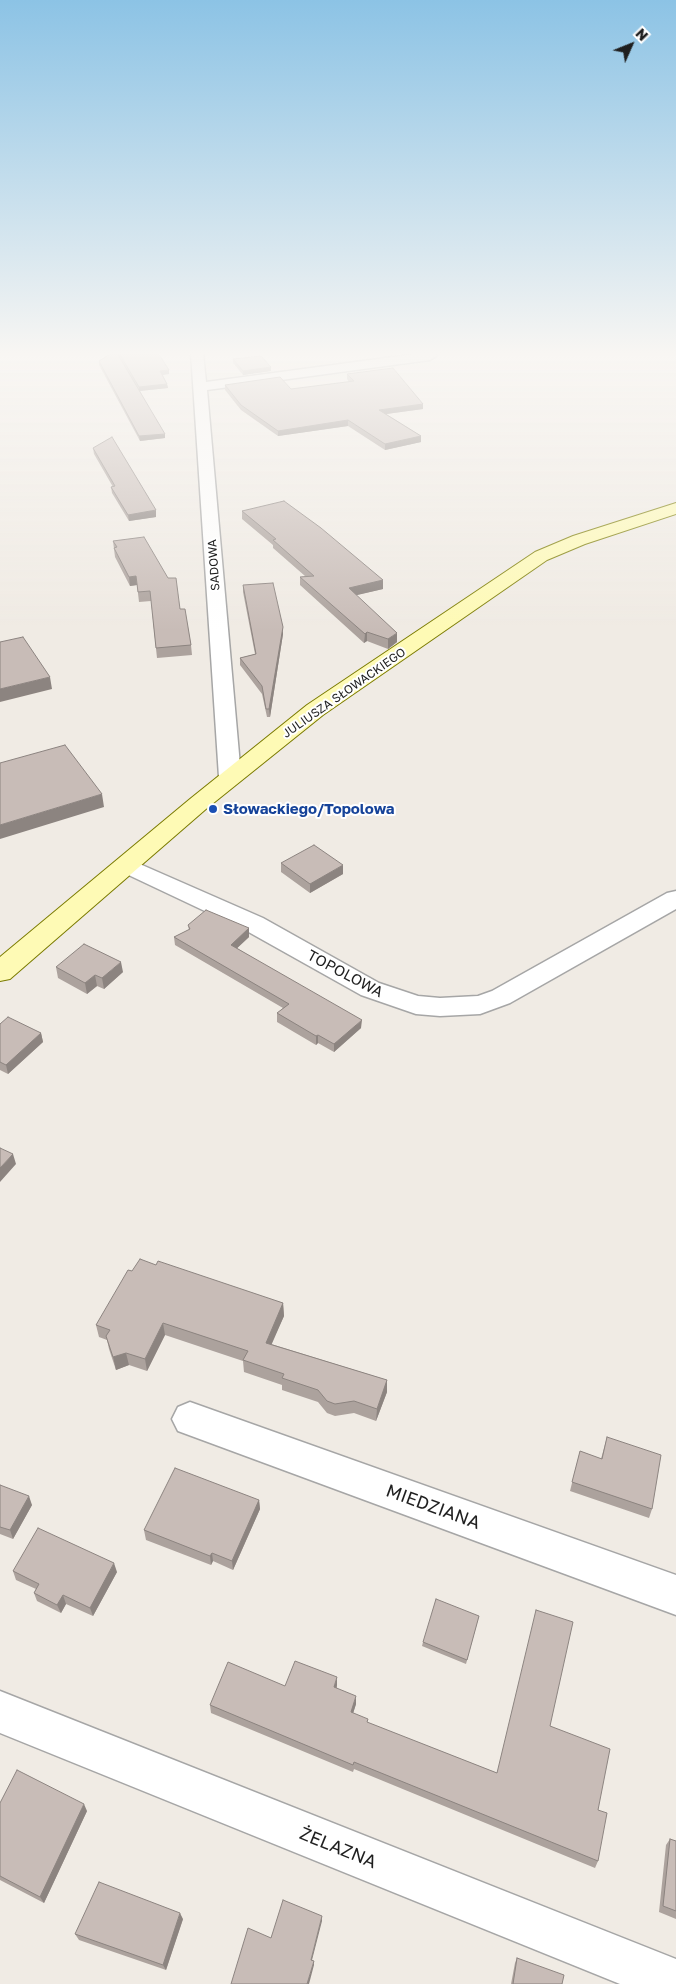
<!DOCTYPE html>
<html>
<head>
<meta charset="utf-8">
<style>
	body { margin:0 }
	#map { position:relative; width:676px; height:1984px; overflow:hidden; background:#f0ebe4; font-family:"Golos Text",sans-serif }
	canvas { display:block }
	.north { position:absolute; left:606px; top:20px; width:50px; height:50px; -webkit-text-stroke:4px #fff; paint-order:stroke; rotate:46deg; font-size:14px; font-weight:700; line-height:20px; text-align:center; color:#1f1f1f }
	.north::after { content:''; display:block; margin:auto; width:18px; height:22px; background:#1f1f1f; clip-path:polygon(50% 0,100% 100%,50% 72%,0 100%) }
</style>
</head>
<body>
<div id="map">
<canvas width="676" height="1984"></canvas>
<div class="north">N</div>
</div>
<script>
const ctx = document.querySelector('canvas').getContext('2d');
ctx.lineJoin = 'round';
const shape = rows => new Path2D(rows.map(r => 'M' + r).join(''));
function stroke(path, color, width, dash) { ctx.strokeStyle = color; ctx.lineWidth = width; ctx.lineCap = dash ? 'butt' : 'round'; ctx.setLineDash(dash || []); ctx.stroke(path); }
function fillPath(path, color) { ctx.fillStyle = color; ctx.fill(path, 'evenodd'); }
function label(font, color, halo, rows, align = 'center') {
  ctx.font = font + ' "Golos Text",sans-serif'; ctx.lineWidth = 4; ctx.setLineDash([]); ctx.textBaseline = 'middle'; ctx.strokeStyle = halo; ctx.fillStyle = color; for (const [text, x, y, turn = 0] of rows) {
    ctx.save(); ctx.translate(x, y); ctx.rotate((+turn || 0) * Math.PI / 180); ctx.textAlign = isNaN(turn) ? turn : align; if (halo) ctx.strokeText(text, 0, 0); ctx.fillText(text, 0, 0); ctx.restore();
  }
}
const street = shape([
	[191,353,203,353,206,382,423,353,434,353,436,356,430,360,207,390,241,777,238,782,230,784,222,782,219,777,191,353],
	[126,858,263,918,379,983,418,996,440,998,478,996,492,991,667,893,676,891,676,909,510,1003,480,1014,440,1016,416,1014,361,995,245,930,118,870,114,865,118,860,126,858],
	[190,1402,676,1575,676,1615,178,1431,172,1419,178,1407,190,1402],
	[0,1691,676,1959,676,1984,620,1984,0,1733,0,1691]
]);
const secondary = shape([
	[676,503,676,514,585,544,547,560,323,715,206,809,10,979,0,981,0,957,190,799,307,705,535,552,573,536,676,503]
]);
stroke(street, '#a6a6a6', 3);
stroke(secondary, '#7b7b00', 2);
fillPath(street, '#fff');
fillPath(secondary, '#fefab5');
fillPath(shape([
	[117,353,158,353,169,374,163,375,167,384,168,388,140,391,165,438,140,441,99,365,99,361],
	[233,359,271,371,243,375,233,363],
	[347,374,423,404,423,409,386,414,421,436,421,442,385,450,348,426,278,436,241,410,225,390,225,385,291,389,349,382,347,379],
	[93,448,156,517,129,521,112,493,111,487,113,487,94,454],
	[242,511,383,580,383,589,356,595,397,642,388,649,367,641,364,643,300,585,300,577,305,576,273,548,273,545,242,519],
	[113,541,180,609,191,645,192,655,157,658,151,601,139,602,137,585,130,586,115,557],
	[243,585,283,634,270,717,267,717,262,694,240,665,240,658,255,654,243,592],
	[281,863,343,874,310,893,281,872],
	[188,925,249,928,249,937,237,948,361,1028,334,1052,318,1043,316,1045,277,1022,277,1013,283,1008,175,945,174,937,189,930],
	[56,967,123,972,104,989,97,986,87,994,58,978],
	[0,1024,41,1033,43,1042,8,1074,0,1070],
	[156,1265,283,1303,284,1316,271,1344,387,1380,387,1392,376,1421,354,1413,335,1416,327,1413,318,1402,282,1390,282,1385,244,1372,243,1361,165,1335,147,1371,129,1365,116,1370,109,1349,107,1340,99,1337,96,1325,132,1271],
	[607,1437,652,1509,649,1518,570,1491,580,1451,601,1459],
	[0,1485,32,1505,13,1539,0,1534],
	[259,1500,260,1509,233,1570,213,1561,211,1565,146,1540,144,1530],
	[13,1571,117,1572,93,1616,66,1604,61,1613,37,1601,34,1593,36,1589,16,1580],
	[479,1616,466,1664,422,1646,423,1642],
	[337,1685,337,1688,356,1704,353,1713,368,1723,497,1773,550,1726,598,1810,598,1861,595,1868,354,1769,353,1772,211,1713,210,1705,285,1686],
	[0,1803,87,1811,44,1903,0,1880],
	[670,1839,676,1841,676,1919,659,1912,666,1845],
	[183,1919,166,1970,79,1940,75,1934],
	[517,1958,562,1984,511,1984,515,1963]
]), '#aca29d');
fillPath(shape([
	[271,367,271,371,243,375,243,371],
	[169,370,169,374,161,375,160,371],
	[167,384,168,388,139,391,139,387],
	[423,404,423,409,379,415,379,410],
	[348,420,348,426,278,436,278,431],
	[165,434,165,438,140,441,139,436],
	[421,436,421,442,385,450,385,444],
	[156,510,156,517,129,521,128,515],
	[136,576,137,585,130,586,129,577],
	[383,580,383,589,349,597,349,588],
	[283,627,283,634,270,717,269,709],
	[367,632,367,641,364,643,365,634],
	[397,633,397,642,388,649,388,639],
	[50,677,52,689,0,702,0,689],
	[102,794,104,807,0,839,0,825],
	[343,865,343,874,310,893,310,884],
	[249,928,249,937,232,953,231,945],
	[121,962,123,972,104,989,102,978],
	[95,975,97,986,87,994,85,983],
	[362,1020,361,1028,334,1052,334,1044],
	[41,1033,43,1042,8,1074,6,1065],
	[318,1035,318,1043,316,1045,316,1036],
	[13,1154,16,1164,0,1182,0,1168],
	[283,1303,284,1316,267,1355,266,1343],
	[163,1323,165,1335,147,1371,145,1359],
	[126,1353,129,1365,116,1370,113,1357],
	[387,1380,387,1392,376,1421,377,1409],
	[29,1496,32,1505,13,1539,10,1530],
	[259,1500,260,1509,233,1570,232,1561],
	[212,1553,213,1561,211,1565,210,1556],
	[114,1563,117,1572,93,1616,90,1608],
	[63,1595,66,1604,61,1613,57,1605],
	[337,1677,337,1685,334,1695,334,1687],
	[356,1696,356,1704,351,1720,351,1712],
	[84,1804,87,1811,44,1903,40,1897],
	[180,1913,183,1919,166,1970,163,1965],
	[322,1916,322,1921,311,1964,311,1960],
	[314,1961,314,1965,309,1984,307,1984]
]), '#8c8480');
const building = shape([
	[112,353,117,353,165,434,139,436,99,361,112,353],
	[119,353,158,353,169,370,160,371,167,384,139,387,119,353],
	[261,356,271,367,243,371,233,359,261,356],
	[393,368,423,404,379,410,421,436,385,444,348,420,278,431,241,405,225,385,280,377,291,389,354,381,347,374,393,368],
	[112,437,156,510,128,515,111,487,115,486,93,448,112,437],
	[284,501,321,528,383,580,349,588,397,633,388,639,367,632,365,634,300,577,314,576,273,540,276,539,242,511,284,501],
	[144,537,168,578,176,578,180,609,185,609,191,645,156,648,150,591,138,592,136,576,129,577,114,548,117,547,113,541,144,537],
	[273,583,283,627,269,709,266,709,262,686,240,658,256,654,243,585,273,583],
	[23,637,50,677,0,689,0,642,23,637],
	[65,745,102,794,0,825,0,763,65,745],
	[314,845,343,865,310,884,281,863,314,845],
	[206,910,249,928,231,945,362,1020,334,1044,318,1035,316,1036,277,1013,289,1004,174,937,190,929,188,925,206,910],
	[84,944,121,962,102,978,95,975,85,983,56,967,84,944],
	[8,1017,41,1033,6,1065,0,1062,0,1024,8,1017],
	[0,1148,13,1154,0,1168,0,1148],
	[140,1259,156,1265,158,1261,283,1303,266,1343,387,1380,377,1409,354,1401,335,1404,327,1401,318,1390,282,1378,284,1374,243,1360,248,1351,163,1323,145,1359,126,1353,113,1357,106,1336,110,1330,96,1325,128,1270,132,1271,140,1259],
	[607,1437,661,1455,652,1509,572,1482,580,1451,602,1459,607,1437],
	[175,1468,259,1500,232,1561,212,1553,210,1556,144,1530,175,1468],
	[0,1485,29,1496,10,1530,0,1527,0,1485],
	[38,1528,114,1563,90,1608,63,1595,57,1605,34,1593,39,1584,13,1571,38,1528],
	[436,1599,479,1616,467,1660,423,1642,436,1599],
	[536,1610,573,1622,550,1726,610,1749,598,1810,607,1813,598,1861,354,1762,353,1765,210,1705,228,1662,285,1686,295,1661,337,1677,334,1687,356,1696,351,1712,368,1719,367,1722,497,1773,536,1610],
	[17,1770,84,1804,40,1897,0,1876,0,1803,17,1770],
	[670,1839,676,1841,676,1911,663,1906,670,1839],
	[99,1882,180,1913,163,1965,75,1934,99,1882],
	[283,1900,322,1916,311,1960,314,1961,307,1984,231,1984,248,1928,271,1938,283,1900],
	[517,1958,564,1975,562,1984,513,1984,517,1958]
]);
fillPath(building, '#c8bcb7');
stroke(building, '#8c8480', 1);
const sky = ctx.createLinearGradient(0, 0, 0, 631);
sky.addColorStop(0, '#8cc3e5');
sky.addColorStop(0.56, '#f8f6f3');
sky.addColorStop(1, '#f8f6f300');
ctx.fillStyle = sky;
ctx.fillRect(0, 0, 676, 631);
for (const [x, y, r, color] of [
	[213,809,5,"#1a4fb4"]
]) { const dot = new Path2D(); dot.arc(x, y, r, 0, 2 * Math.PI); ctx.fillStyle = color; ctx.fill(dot); stroke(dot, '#fff', 2); }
label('12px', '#1f1f1f', '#fff', [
	["SADOWA",214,565,-94],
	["JULIUSZA SŁOWACKIEGO",344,693,-35]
]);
label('bold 15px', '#164399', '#fff', [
	["Słowackiego/Topolowa",223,809]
], 'left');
label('15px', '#1f1f1f', '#fff', [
	["TOPOLOWA",345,974,28]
]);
label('18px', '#1f1f1f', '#fff', [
	["MIEDZIANA",433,1507,20],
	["ŻELAZNA",338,1848,22]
]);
</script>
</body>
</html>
